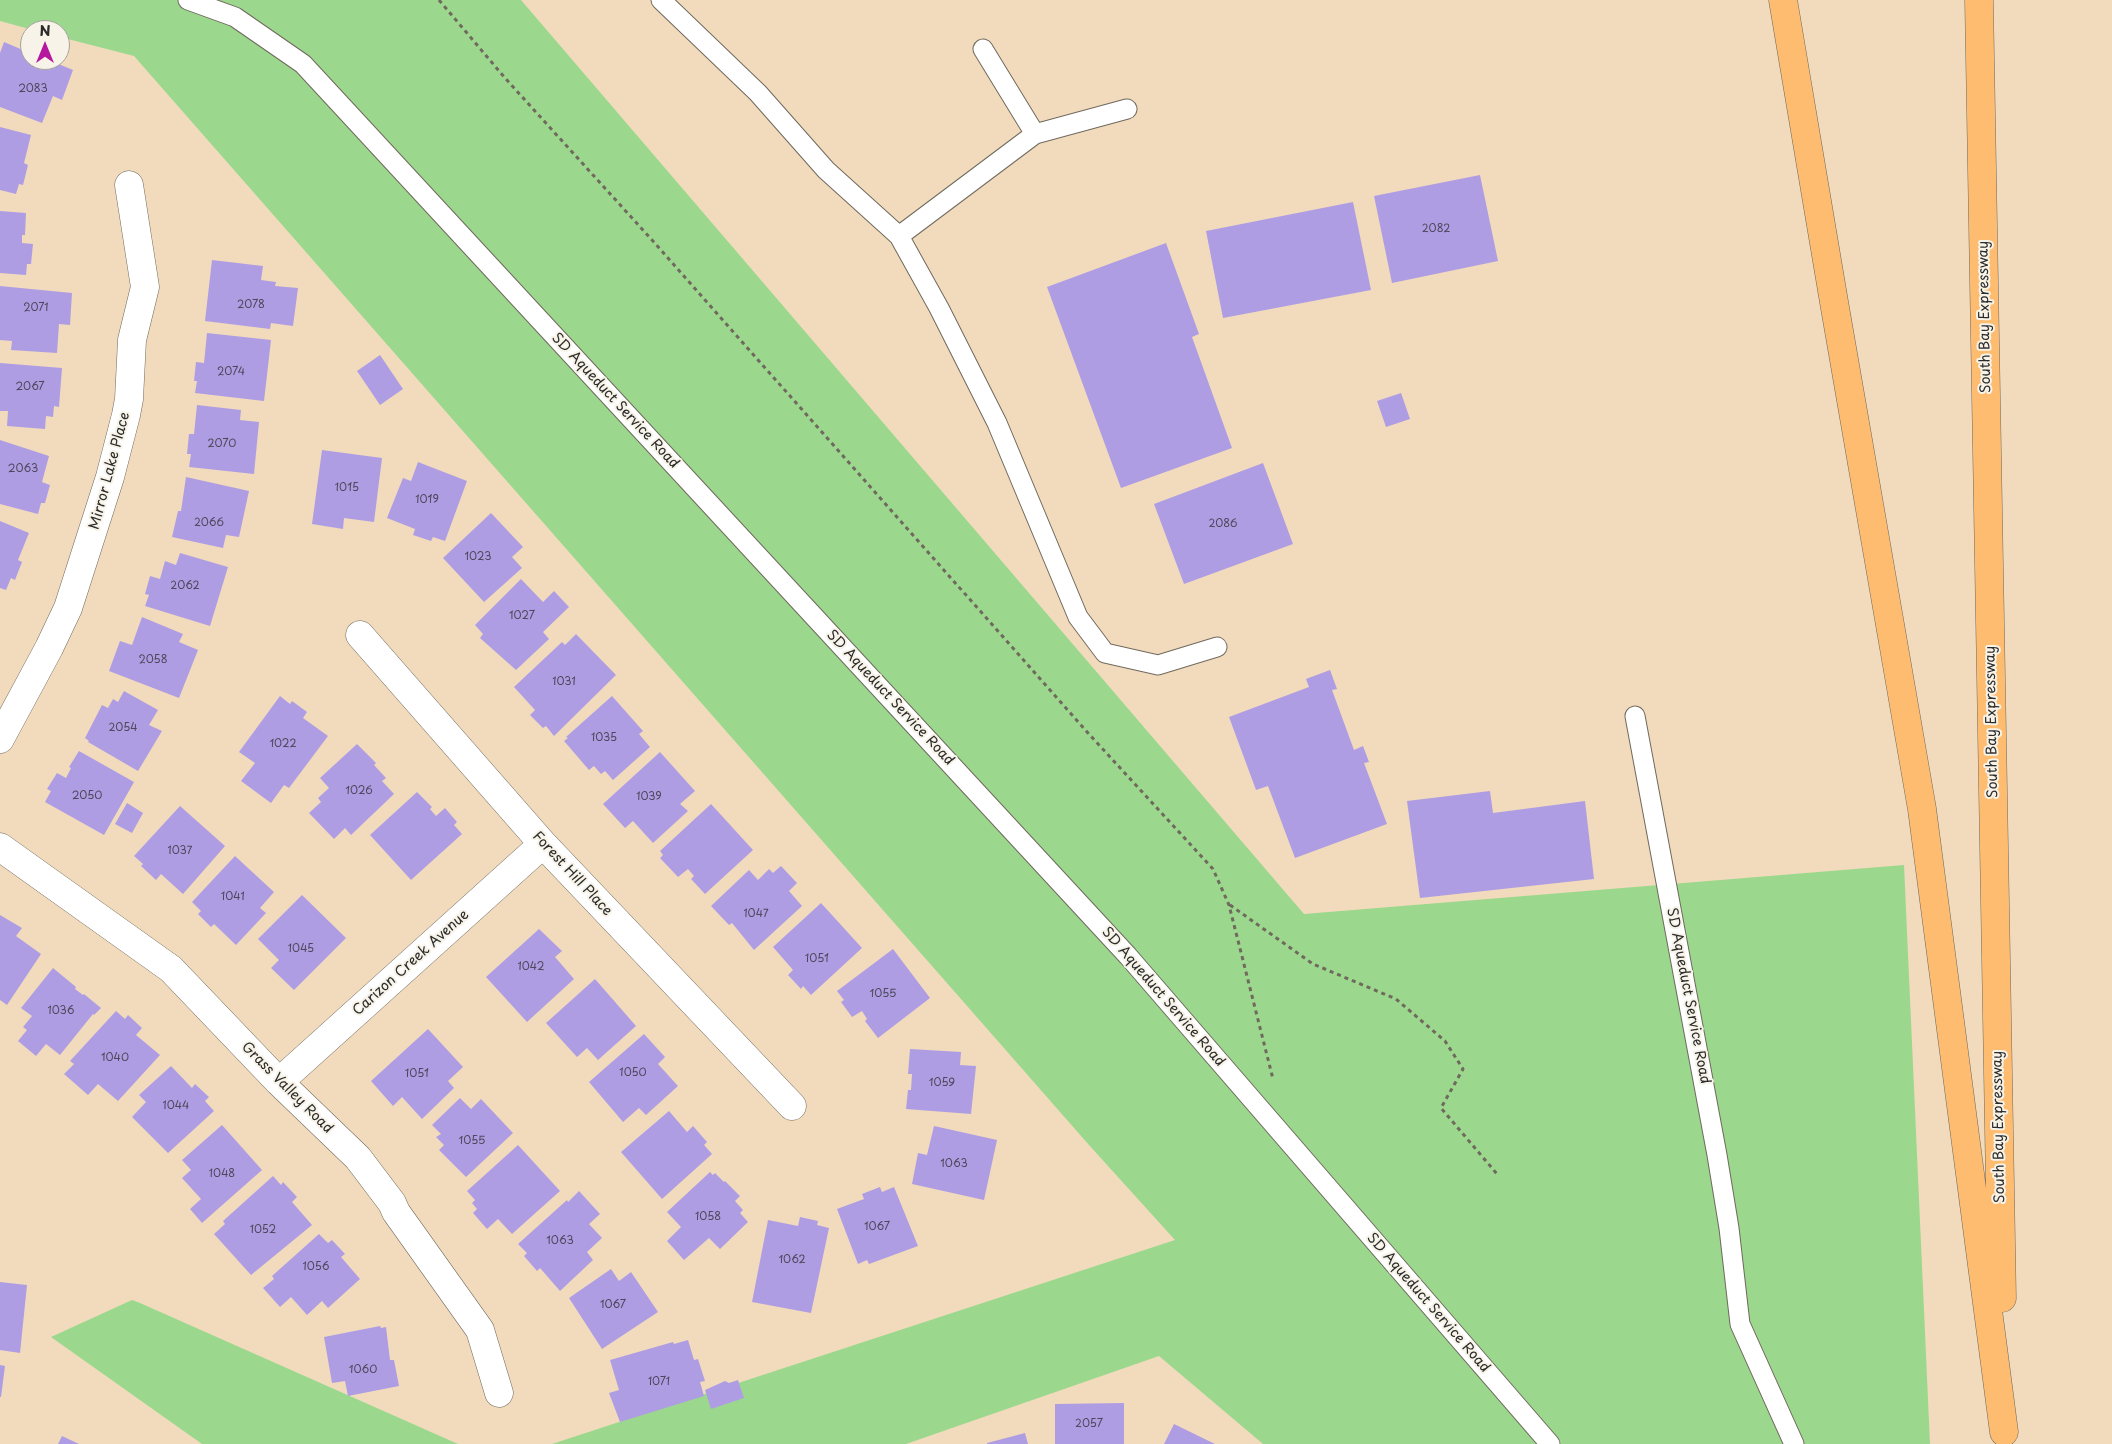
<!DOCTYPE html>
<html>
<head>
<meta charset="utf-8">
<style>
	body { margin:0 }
	#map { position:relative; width:2112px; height:1444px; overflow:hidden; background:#f1dbbc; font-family:"Playpen Sans",sans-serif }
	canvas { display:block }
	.north { position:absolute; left:20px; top:20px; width:50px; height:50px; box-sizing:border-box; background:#f7f3e8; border:1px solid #a5a39c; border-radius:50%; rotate:0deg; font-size:14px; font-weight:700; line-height:20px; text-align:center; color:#2b2b2b }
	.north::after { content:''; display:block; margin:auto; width:18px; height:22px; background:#b5179e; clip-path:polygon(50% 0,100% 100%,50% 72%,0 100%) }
</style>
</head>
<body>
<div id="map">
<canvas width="2112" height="1444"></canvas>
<div class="north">N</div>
</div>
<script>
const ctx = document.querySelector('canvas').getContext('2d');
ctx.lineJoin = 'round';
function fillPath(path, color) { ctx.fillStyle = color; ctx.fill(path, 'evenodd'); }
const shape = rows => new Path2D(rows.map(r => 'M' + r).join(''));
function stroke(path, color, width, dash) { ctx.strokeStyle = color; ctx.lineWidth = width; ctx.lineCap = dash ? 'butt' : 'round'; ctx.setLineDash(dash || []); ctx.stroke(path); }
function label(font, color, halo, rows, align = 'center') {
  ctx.font = font + ' "Playpen Sans",sans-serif'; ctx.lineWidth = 4; ctx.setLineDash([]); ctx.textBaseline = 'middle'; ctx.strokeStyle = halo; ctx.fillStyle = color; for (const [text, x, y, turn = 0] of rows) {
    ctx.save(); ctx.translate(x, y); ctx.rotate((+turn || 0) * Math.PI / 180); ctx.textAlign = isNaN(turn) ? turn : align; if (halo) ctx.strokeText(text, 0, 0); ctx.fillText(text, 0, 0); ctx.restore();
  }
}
fillPath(shape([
	[0,0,521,0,1304,914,1904,865,1930,1444,1263,1444,1159,1356,906,1444,552,1444,1175,1240,1089,1145,134,56,60,37,60,30,33,30,0,21],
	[132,1300,140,1303,458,1444,202,1444,51,1337]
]), '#9bd88d');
fillPath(shape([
	[4,42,30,53,30,60,57,60,56,63,73,70,62,100,53,96,42,123,0,107,0,53],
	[0,127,31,135,24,163,28,165,23,185,19,184,16,194,0,190],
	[1480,175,1498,261,1392,283,1374,196],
	[1353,202,1371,290,1223,318,1206,231],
	[0,211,26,213,25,235,22,235,22,243,33,244,31,264,27,264,26,275,0,273],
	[1166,243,1199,334,1192,337,1232,448,1121,488,1047,287],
	[212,260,263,266,261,280,276,282,275,286,298,288,293,326,271,323,270,329,205,321],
	[0,286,72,293,70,325,59,324,57,353,11,350,12,341,0,340],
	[207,333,271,340,264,401,195,393,197,381,194,381,196,362,204,363],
	[380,355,403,389,380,405,357,371],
	[0,363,62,368,59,407,54,406,53,417,46,416,45,429,7,426,8,411,0,411],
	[1401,393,1410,419,1386,427,1377,401],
	[197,405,241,410,240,420,259,422,254,474,189,467,191,454,187,454,189,434,194,434],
	[0,440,49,456,42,482,50,485,45,503,41,503,38,514,0,504],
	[322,450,382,458,374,522,344,518,343,529,312,524],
	[418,462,467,481,445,541,433,537,431,541,413,535,415,529,387,518,403,478,411,481],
	[1263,463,1293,544,1184,584,1154,504],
	[186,477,249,491,239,537,226,535,223,548,172,537,178,511,181,511],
	[491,513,523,547,512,557,522,568,484,602,443,558],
	[0,521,29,533,18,560,22,562,15,580,11,578,6,590,0,588],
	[180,553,228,567,210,626,145,606,149,595,145,594,150,576,160,579,165,561,176,565],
	[521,579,543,602,554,591,569,607,543,632,549,639,516,670,480,638,483,634,475,625],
	[142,617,183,634,179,642,198,650,179,698,109,671,120,641,132,645],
	[576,634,616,675,554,736,546,726,543,728,530,715,535,710,514,687,562,642,565,645],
	[1330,670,1337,689,1332,690,1354,750,1363,746,1369,762,1364,763,1387,824,1295,858,1268,786,1256,790,1229,717,1309,687,1306,679],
	[124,691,158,710,149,725,162,731,138,771,88,742,89,741,85,738,102,705,108,708,113,699,118,702],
	[280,696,290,704,292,701,307,712,303,718,328,736,289,788,284,785,271,803,241,781,255,763,239,752],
	[612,696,643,731,639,734,650,747,613,780,605,771,601,774,594,766,589,770,564,741,568,738,566,737],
	[357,744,376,763,374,765,386,778,382,781,394,794,351,835,345,828,334,839,309,813,321,802,318,798,329,788,320,778],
	[79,751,134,782,104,835,45,802,51,791,47,789,57,773,66,778,71,768,69,767],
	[660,752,695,791,680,804,688,811,653,843,633,821,625,828,603,804],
	[1490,791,1493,813,1585,801,1594,879,1420,898,1407,801],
	[417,792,432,807,430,809,436,816,445,808,457,822,454,825,462,834,411,880,370,835],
	[127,803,143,813,132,833,115,824],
	[711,804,753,850,705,894,691,879,694,876,688,869,678,877,660,858,663,855,660,851],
	[180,806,225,846,183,894,161,874,156,880,141,866,143,864,134,856],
	[235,856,274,892,260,908,266,913,236,945,214,924,211,927,198,914,201,911,192,902],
	[781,866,797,883,789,891,802,906,754,950,732,923,729,925,711,906,749,870,758,880,769,869,773,873],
	[302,895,346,938,294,990,271,968,279,960,258,939],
	[821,903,862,948,811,995,803,986,801,989,788,975,793,970,773,947],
	[0,915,22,928,16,936,41,954,7,1005,0,1000],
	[539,929,562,951,555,957,574,979,527,1022,486,977],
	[893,949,930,998,878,1038,865,1021,867,1019,862,1011,852,1017,841,1002,844,1000,837,991],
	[53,968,76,987,75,989,83,995,84,994,101,1008,94,1015,93,1014,60,1055,46,1044,36,1056,18,1041,27,1030,23,1027,32,1016,21,1008],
	[595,979,636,1026,598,1060,587,1048,577,1057,546,1023],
	[116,1011,125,1019,128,1015,142,1028,136,1035,160,1055,118,1101,98,1084,88,1095,64,1074,74,1064,70,1061],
	[428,1029,463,1067,448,1081,454,1088,422,1119,402,1097,393,1106,371,1081],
	[644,1034,665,1057,658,1064,678,1086,646,1115,639,1108,623,1122,589,1082],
	[910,1049,961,1052,960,1065,976,1066,971,1114,906,1109,908,1090,911,1090,912,1074,908,1074],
	[171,1066,192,1088,195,1084,209,1097,205,1101,214,1111,168,1153,132,1117,146,1102,139,1095],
	[460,1098,471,1109,481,1099,513,1133,466,1177,439,1150,444,1145,436,1137,441,1134,432,1125],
	[669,1111,687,1132,693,1126,707,1142,704,1145,712,1154,662,1199,621,1152],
	[222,1125,262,1170,202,1223,190,1209,201,1199,182,1178,191,1170,182,1160],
	[934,1126,997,1140,984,1200,912,1184,918,1153,927,1155],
	[518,1145,560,1191,512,1234,498,1219,487,1229,473,1213,477,1209,472,1203,475,1200,467,1191],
	[710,1172,713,1175,715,1173,724,1182,725,1181,740,1196,735,1201,743,1210,740,1213,748,1222,720,1249,709,1238,684,1260,667,1241,681,1227,667,1212],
	[273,1176,281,1185,283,1182,297,1197,292,1202,312,1225,251,1275,214,1234,225,1224,223,1221],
	[880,1187,882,1192,894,1187,918,1246,869,1264,867,1260,858,1264,837,1209,864,1199,862,1194],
	[579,1191,600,1214,589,1224,602,1238,587,1252,593,1260,560,1291,540,1268,537,1271,524,1256,527,1253,518,1244,567,1200,568,1202],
	[800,1217,818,1221,817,1225,829,1228,811,1313,752,1302,768,1220,798,1226],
	[319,1234,328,1243,332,1240,345,1254,341,1257,360,1279,328,1308,322,1301,307,1315,291,1297,280,1307,263,1288,274,1279,272,1276],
	[611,1269,619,1281,631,1272,658,1312,602,1349,569,1298],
	[0,1282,27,1285,20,1353,0,1350],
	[380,1326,381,1328,386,1327,390,1360,394,1360,399,1386,348,1396,345,1381,332,1383,324,1337],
	[688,1340,694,1360,698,1359,705,1381,700,1382,704,1396,620,1422,609,1393,619,1390,610,1360,673,1342,674,1344],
	[0,1365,5,1366,1,1397,0,1397],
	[738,1380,744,1398,711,1409,705,1390,725,1381,729,1383],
	[1124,1403,1124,1444,1055,1444,1055,1404],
	[1174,1424,1215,1444,1164,1444],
	[1025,1433,1028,1444,987,1444,987,1443],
	[62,1436,79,1444,58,1444]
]), '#af9de4');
const lane = shape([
	[188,0,235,17,303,64,1128,956,1550,1444],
	[661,0,758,93,826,170,899,236,939,308,997,423,1078,617,1105,653,1158,665,1217,647],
	[983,49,1035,134],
	[899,236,1035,134,1127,109],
	[1635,716,1717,1155,1729,1228,1740,1324,1794,1444]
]);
const street = shape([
	[360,635,543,844,792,1106],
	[0,739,49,648,68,608,110,477,126,415,129,399,132,340,145,287,129,185],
	[0,847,171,969,279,1082,358,1158,392,1203,396,1212,480,1330,499,1393],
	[279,1082,543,844]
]);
const highway = shape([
	[1783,0,1834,302,1922,809,2004,1432],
	[1979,0,2002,1298]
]);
stroke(lane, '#70695e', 21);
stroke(street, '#70695e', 29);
stroke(highway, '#70695e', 29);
stroke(shape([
	[439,0,505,78,652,240,1088,733,1213,869,1229,905,1273,1079],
	[1230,905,1313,964,1396,999,1445,1041,1463,1069,1441,1108,1497,1174]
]), '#70695e', 3, [4, 4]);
stroke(lane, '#fff', 19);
stroke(street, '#fff', 28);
stroke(highway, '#fdbc70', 28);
label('11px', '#4c4859', null, [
	["2083",33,89],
	["2082",1436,229],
	["2078",251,305],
	["2071",36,308],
	["2074",231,372],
	["2067",30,387],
	["2070",222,444],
	["2063",23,469],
	["1015",347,488],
	["1019",427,500],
	["2066",209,523],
	["2086",1223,524],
	["1023",478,557],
	["2062",185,586],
	["1027",522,616],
	["2058",153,660],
	["1031",564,682],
	["2054",123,728],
	["1035",604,738],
	["1022",283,744],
	["1026",359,791],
	["2050",87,796],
	["1039",649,797],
	["1037",180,851],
	["1041",233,897],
	["1047",756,914],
	["1045",301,949],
	["1051",817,959],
	["1042",531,967],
	["1055",883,994],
	["1036",61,1011],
	["1040",115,1058],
	["1050",633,1073],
	["1051",417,1074],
	["1059",942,1083],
	["1044",176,1106],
	["1055",472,1141],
	["1063",954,1164],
	["1048",222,1174],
	["1058",708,1217],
	["1067",877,1227],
	["1052",263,1230],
	["1063",560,1241],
	["1062",792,1260],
	["1056",316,1267],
	["1067",613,1305],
	["1060",363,1370],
	["1071",659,1382],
	["2057",1089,1424]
]);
label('14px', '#2b2b2b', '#f7f3e8', [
	["South Bay Expressway",1985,317,-91],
	["SD Aqueduct Service Road",615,401,47],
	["Mirror Lake Place",110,471,-75],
	["SD Aqueduct Service Road",890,698,47],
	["South Bay Expressway",1992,722,-91],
	["Forest Hill Place",572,874,47],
	["Carizon Creek Avenue",411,963,-42],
	["SD Aqueduct Service Road",1688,996,79],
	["SD Aqueduct Service Road",1163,997,49],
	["Grass Valley Road",287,1088,45],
	["South Bay Expressway",1999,1127,-91],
	["SD Aqueduct Service Road",1428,1303,49]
]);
</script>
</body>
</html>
